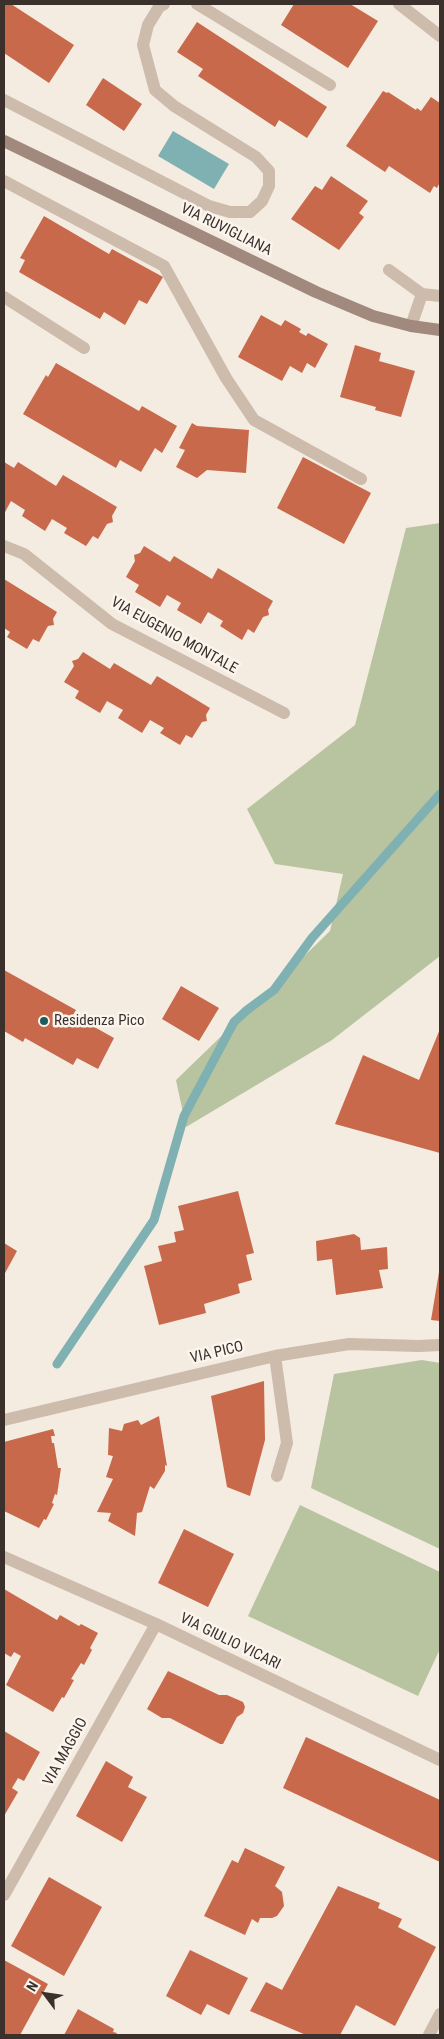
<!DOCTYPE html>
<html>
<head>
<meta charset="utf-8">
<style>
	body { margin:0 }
	#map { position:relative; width:444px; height:2039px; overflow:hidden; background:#f4ebe1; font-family:"Roboto Condensed",sans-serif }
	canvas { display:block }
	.frame { position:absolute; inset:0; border:5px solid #3b302b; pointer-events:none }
	.north { position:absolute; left:20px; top:1969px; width:50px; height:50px; -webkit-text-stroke:4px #fbf5ee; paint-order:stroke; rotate:301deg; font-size:14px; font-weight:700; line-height:20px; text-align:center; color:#3b302b }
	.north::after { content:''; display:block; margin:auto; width:18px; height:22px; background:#3b302b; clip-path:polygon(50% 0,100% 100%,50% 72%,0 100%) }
</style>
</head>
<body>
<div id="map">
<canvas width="444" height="2039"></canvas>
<div class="frame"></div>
<div class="north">N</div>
</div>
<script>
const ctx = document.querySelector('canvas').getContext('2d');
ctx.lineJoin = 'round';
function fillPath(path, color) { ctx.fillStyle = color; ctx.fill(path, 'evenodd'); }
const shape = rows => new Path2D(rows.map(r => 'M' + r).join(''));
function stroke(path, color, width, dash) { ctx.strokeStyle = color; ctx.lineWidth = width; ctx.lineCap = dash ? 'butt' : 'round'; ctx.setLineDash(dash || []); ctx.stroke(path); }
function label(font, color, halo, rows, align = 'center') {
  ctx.font = font + ' "Roboto Condensed",sans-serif'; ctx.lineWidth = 5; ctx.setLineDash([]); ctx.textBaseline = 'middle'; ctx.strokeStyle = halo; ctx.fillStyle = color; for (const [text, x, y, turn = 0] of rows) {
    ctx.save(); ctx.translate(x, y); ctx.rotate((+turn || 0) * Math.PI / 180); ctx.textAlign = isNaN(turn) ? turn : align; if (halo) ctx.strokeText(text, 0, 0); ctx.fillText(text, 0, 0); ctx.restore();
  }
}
fillPath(shape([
	[440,523,440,956,332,1040,186,1127,176,1080,330,931,343,874,275,864,247,809,355,725,406,528],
	[422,1360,440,1363,440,1549,311,1488,334,1374],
	[300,1505,440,1572,440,1649,418,1696,248,1616]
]), '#b8c4a0');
fillPath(shape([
	[173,131,229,164,214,189,158,156]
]), '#7fb0b2');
stroke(shape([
	[57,1364,154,1220,184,1116,234,1022,247,1010,274,990,312,938,440,794]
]), '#7fb0b2', 9);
fillPath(shape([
	[4,4,11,4,74,45,49,83,4,53],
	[294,4,350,4,378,21,348,68,281,25],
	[197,22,327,107,307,138,279,120,275,127,198,76,203,69,177,52],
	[103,78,142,104,124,131,86,105],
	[383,91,387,93,388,92,416,110,417,108,421,111,431,97,440,103,440,182,437,188,434,186,430,193,389,166,385,172,346,146],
	[331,176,368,201,359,213,364,217,339,250,291,219,315,186,322,190],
	[44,216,109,254,112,249,163,277,147,304,139,300,125,325,104,312,100,319,19,272,25,260,20,258],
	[261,315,281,326,285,320,301,329,299,332,306,336,308,333,328,344,315,368,307,363,302,373,290,366,282,381,238,357],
	[355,345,381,353,379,361,415,371,401,417,375,410,376,407,340,397],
	[56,363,139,411,142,406,177,426,162,453,155,448,141,472,120,460,116,468,23,414,46,375,48,377],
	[192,423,197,426,249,430,246,473,207,470,197,478,176,467,185,450,179,448],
	[303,457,371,493,344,544,277,508],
	[4,462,14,468,18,462,56,486,63,475,117,507,112,516,113,522,107,524,98,539,93,536,86,546,64,533,67,528,52,519,45,531,22,516,25,510,11,501,4,514],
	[144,546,170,562,174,556,212,579,218,568,273,601,268,610,269,615,263,617,254,633,248,629,242,640,220,626,223,621,208,612,201,624,177,610,181,603,167,595,160,607,135,592,139,585,126,577,135,561,134,555,140,553],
	[4,579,57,612,53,619,54,625,48,626,39,642,33,639,27,649,7,637,10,632,4,628],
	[83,652,110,669,114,663,151,685,157,676,210,708,206,715,207,721,202,722,192,738,186,735,180,745,160,733,164,728,150,720,142,733,118,718,123,710,107,701,100,713,75,698,79,691,64,682,74,666,72,661,78,659],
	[4,970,76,1010,73,1015,114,1038,98,1069,77,1058,73,1065,25,1038,23,1042,4,1031],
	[181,986,219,1008,199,1041,162,1019],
	[440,1029,440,1153,335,1124,363,1055,419,1080],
	[238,1191,254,1253,246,1255,252,1280,238,1284,240,1293,204,1304,206,1313,159,1325,144,1266,162,1261,158,1246,176,1242,174,1232,184,1230,178,1206],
	[354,1234,360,1238,361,1250,387,1247,388,1269,379,1270,383,1288,336,1295,332,1259,317,1261,316,1241],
	[4,1243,17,1251,4,1275],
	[439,1272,440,1272,440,1321,431,1320],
	[264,1381,265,1440,250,1496,227,1487,211,1396],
	[159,1416,167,1466,165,1465,165,1471,154,1489,150,1486,142,1512,137,1513,135,1536,108,1521,111,1513,97,1512,113,1479,106,1477,113,1456,108,1455,109,1428,122,1431,124,1424,138,1420,141,1425],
	[53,1429,55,1436,51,1436,52,1443,54,1443,58,1468,61,1468,57,1495,55,1494,52,1503,54,1504,46,1520,44,1519,39,1528,4,1511,4,1442],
	[184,1529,234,1554,208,1607,158,1583],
	[4,1589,57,1620,60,1615,79,1626,81,1624,98,1633,90,1648,92,1650,84,1665,81,1663,71,1679,74,1680,64,1698,62,1697,53,1712,6,1685,21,1656,14,1652,11,1657,4,1653],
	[168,1671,219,1695,227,1695,243,1702,245,1707,243,1713,237,1717,223,1744,220,1744,170,1718,162,1718,147,1709],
	[4,1731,40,1752,24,1781,18,1778,12,1788,18,1792,4,1816],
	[306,1737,440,1800,440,1862,283,1788],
	[106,1761,133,1777,128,1787,147,1797,122,1842,76,1816],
	[245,1848,285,1867,275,1886,282,1892,284,1906,277,1916,272,1918,260,1918,258,1923,252,1919,245,1935,204,1916,232,1860,238,1863],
	[49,1877,102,1907,64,1976,11,1946],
	[338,1886,380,1903,378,1908,402,1919,398,1927,436,1947,395,2026,356,2005,340,2035,306,2035,250,2011,266,1982,282,1990],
	[190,1950,248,1978,229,2015,207,2004,201,2015,166,1996],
	[4,1960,48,1984,20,2035,4,2035],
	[78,2009,114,2029,113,2032,117,2033,116,2035,64,2035]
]), '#c8694b');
stroke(shape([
	[197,4,330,85],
	[4,100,209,206,230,212,250,212,262,201,269,186,269,171,256,157,174,106,155,90,143,45,148,25,159,7,164,4],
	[4,181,164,266,226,378,254,420,361,479],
	[389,270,422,294],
	[4,297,84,348],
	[411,326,422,294,440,296]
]), '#cdbbac', 12);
stroke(shape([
	[399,4,440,36],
	[4,546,24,554,112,624,284,713],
	[275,1356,287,1443,277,1476],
	[4,1420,275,1356,349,1344,419,1346,440,1345],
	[4,1557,156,1624,440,1760],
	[4,1895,156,1624],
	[429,2035,440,2014]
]), '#cdbbac', 12);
stroke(shape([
	[4,141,316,292,373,316,411,326,440,330]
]), '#a18a7d', 12);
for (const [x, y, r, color] of [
	[44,1021,5,"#1f5a5e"]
]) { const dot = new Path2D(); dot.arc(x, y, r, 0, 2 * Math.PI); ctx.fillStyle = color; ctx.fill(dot); stroke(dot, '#fbf5ee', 2); }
label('15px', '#3b302b', '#fbf5ee', [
	["VIA RUVIGLIANA",226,230,26],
	["VIA EUGENIO MONTALE",174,636,29],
	["VIA PICO",217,1353,-13],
	["VIA GIULIO VICARI",230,1642,26],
	["VIA MAGGIO",66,1752,-61]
]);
label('15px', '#3b302b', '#fbf5ee', [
	["Residenza Pico",54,1021]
], 'left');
</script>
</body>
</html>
